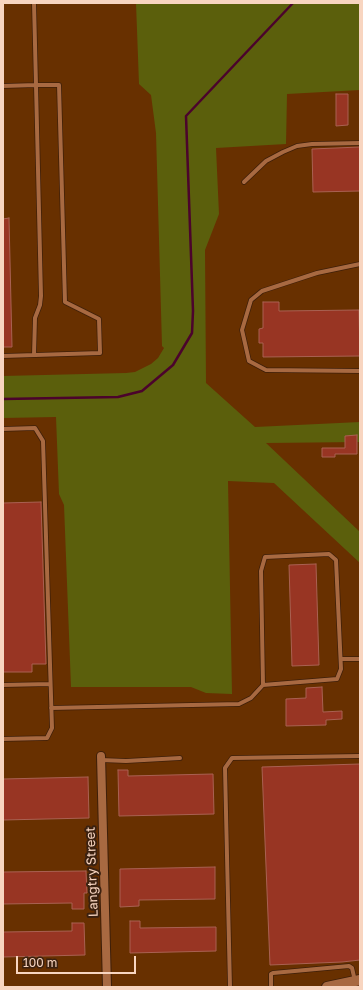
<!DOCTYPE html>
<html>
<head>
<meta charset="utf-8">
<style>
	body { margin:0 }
	#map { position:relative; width:363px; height:990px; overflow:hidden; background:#683000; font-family:"Golos Text",sans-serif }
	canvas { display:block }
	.frame { position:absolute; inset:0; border:4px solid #f8d5c0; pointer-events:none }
	.scale { position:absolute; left:16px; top:956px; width:120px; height:18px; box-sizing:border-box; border:2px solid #f8d5c0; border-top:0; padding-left:5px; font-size:12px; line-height:14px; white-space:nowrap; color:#f8d5c0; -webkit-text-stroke:3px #3b2110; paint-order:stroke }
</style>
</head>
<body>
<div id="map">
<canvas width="363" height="990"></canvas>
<div class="frame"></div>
<div class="scale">100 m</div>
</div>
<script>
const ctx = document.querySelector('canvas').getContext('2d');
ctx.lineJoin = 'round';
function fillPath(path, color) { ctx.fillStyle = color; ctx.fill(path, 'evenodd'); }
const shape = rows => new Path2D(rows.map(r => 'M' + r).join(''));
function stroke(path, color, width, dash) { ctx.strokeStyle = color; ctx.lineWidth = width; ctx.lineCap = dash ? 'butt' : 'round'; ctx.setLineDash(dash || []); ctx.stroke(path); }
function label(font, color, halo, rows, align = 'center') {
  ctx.font = font + ' "Golos Text",sans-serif'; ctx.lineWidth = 4; ctx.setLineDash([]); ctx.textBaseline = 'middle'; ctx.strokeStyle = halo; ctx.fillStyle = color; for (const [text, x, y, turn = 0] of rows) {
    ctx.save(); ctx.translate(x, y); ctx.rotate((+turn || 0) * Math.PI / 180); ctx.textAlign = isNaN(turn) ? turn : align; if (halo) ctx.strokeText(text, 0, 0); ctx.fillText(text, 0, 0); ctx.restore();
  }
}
fillPath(shape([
	[136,3,360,3,360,90,287,94,286,144,216,148,219,214,205,250,206,383,255,427,360,422,360,442,266,443,360,532,360,563,274,483,228,481,232,694,206,693,191,687,71,687,64,505,59,494,56,417,3,418,3,376,126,373,135,372,151,364,158,358,164,348,162,346,156,133,151,95,139,84]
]), '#5b5f0c');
stroke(shape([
	[3,399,118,397,142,391,173,365,192,333,193,311,186,116,293,3]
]), '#4b032c', 2.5);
const building = shape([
	[336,94,348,94,348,125,336,126,336,94],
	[360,147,360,191,313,192,312,149,360,147],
	[9,218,12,347,3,347,3,219,9,218],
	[263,302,279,302,279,311,359,310,360,356,263,357,263,343,259,343,259,329,263,328,263,302],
	[357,435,357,454,335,454,335,457,322,457,322,448,345,448,345,436,357,435],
	[41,502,46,664,32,664,32,672,3,672,3,503,41,502],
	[316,564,319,665,292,666,289,565,316,564],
	[322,687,323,712,342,711,342,719,326,720,326,725,286,726,286,699,306,698,306,688,322,687],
	[360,764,360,960,342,962,270,965,262,767,360,764],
	[118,770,128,770,128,776,213,774,214,814,119,816,118,770],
	[88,777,89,818,3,820,3,779,88,777],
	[215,867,215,899,139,900,139,906,120,907,120,869,215,867],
	[86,871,87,893,84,893,84,909,72,909,72,903,3,904,3,872,86,871],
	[130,921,140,921,140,928,216,927,216,951,130,953,130,921],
	[72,923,84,923,85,955,3,957,3,932,72,931,72,923]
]);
fillPath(building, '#983523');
stroke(building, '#a96152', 1);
const service = shape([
	[3,86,36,85,41,296,40,305,35,318,34,355],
	[244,182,266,161,283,152,297,146,312,144,360,143],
	[360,264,317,273,262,291,251,300,242,330,249,361,266,370,360,371],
	[3,356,100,353,99,319,65,302,59,85,36,85,34,3],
	[3,429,35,428,43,441,52,728,47,738,3,739],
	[341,659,360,659],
	[3,685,50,684],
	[51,708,239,704,251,698,263,685,261,571,265,557,329,554,336,560,341,669,337,679,263,685],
	[101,760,126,761,180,758],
	[230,987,225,768,232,758,360,756],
	[271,987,271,974,273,973,349,966,352,968,355,981]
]);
const minor = shape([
	[101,756,107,987]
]);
const tertiary = shape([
	[327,987,360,980]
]);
stroke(service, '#3e1f09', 5.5);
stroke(minor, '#3e1f09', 10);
stroke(tertiary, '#3e1f09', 12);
stroke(service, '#a86941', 4);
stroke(minor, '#a86941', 8);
stroke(tertiary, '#a86941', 10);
label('13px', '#f8d5c0', '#3b2110', [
	["Langtry Street",92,872,-92]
]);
</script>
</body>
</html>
